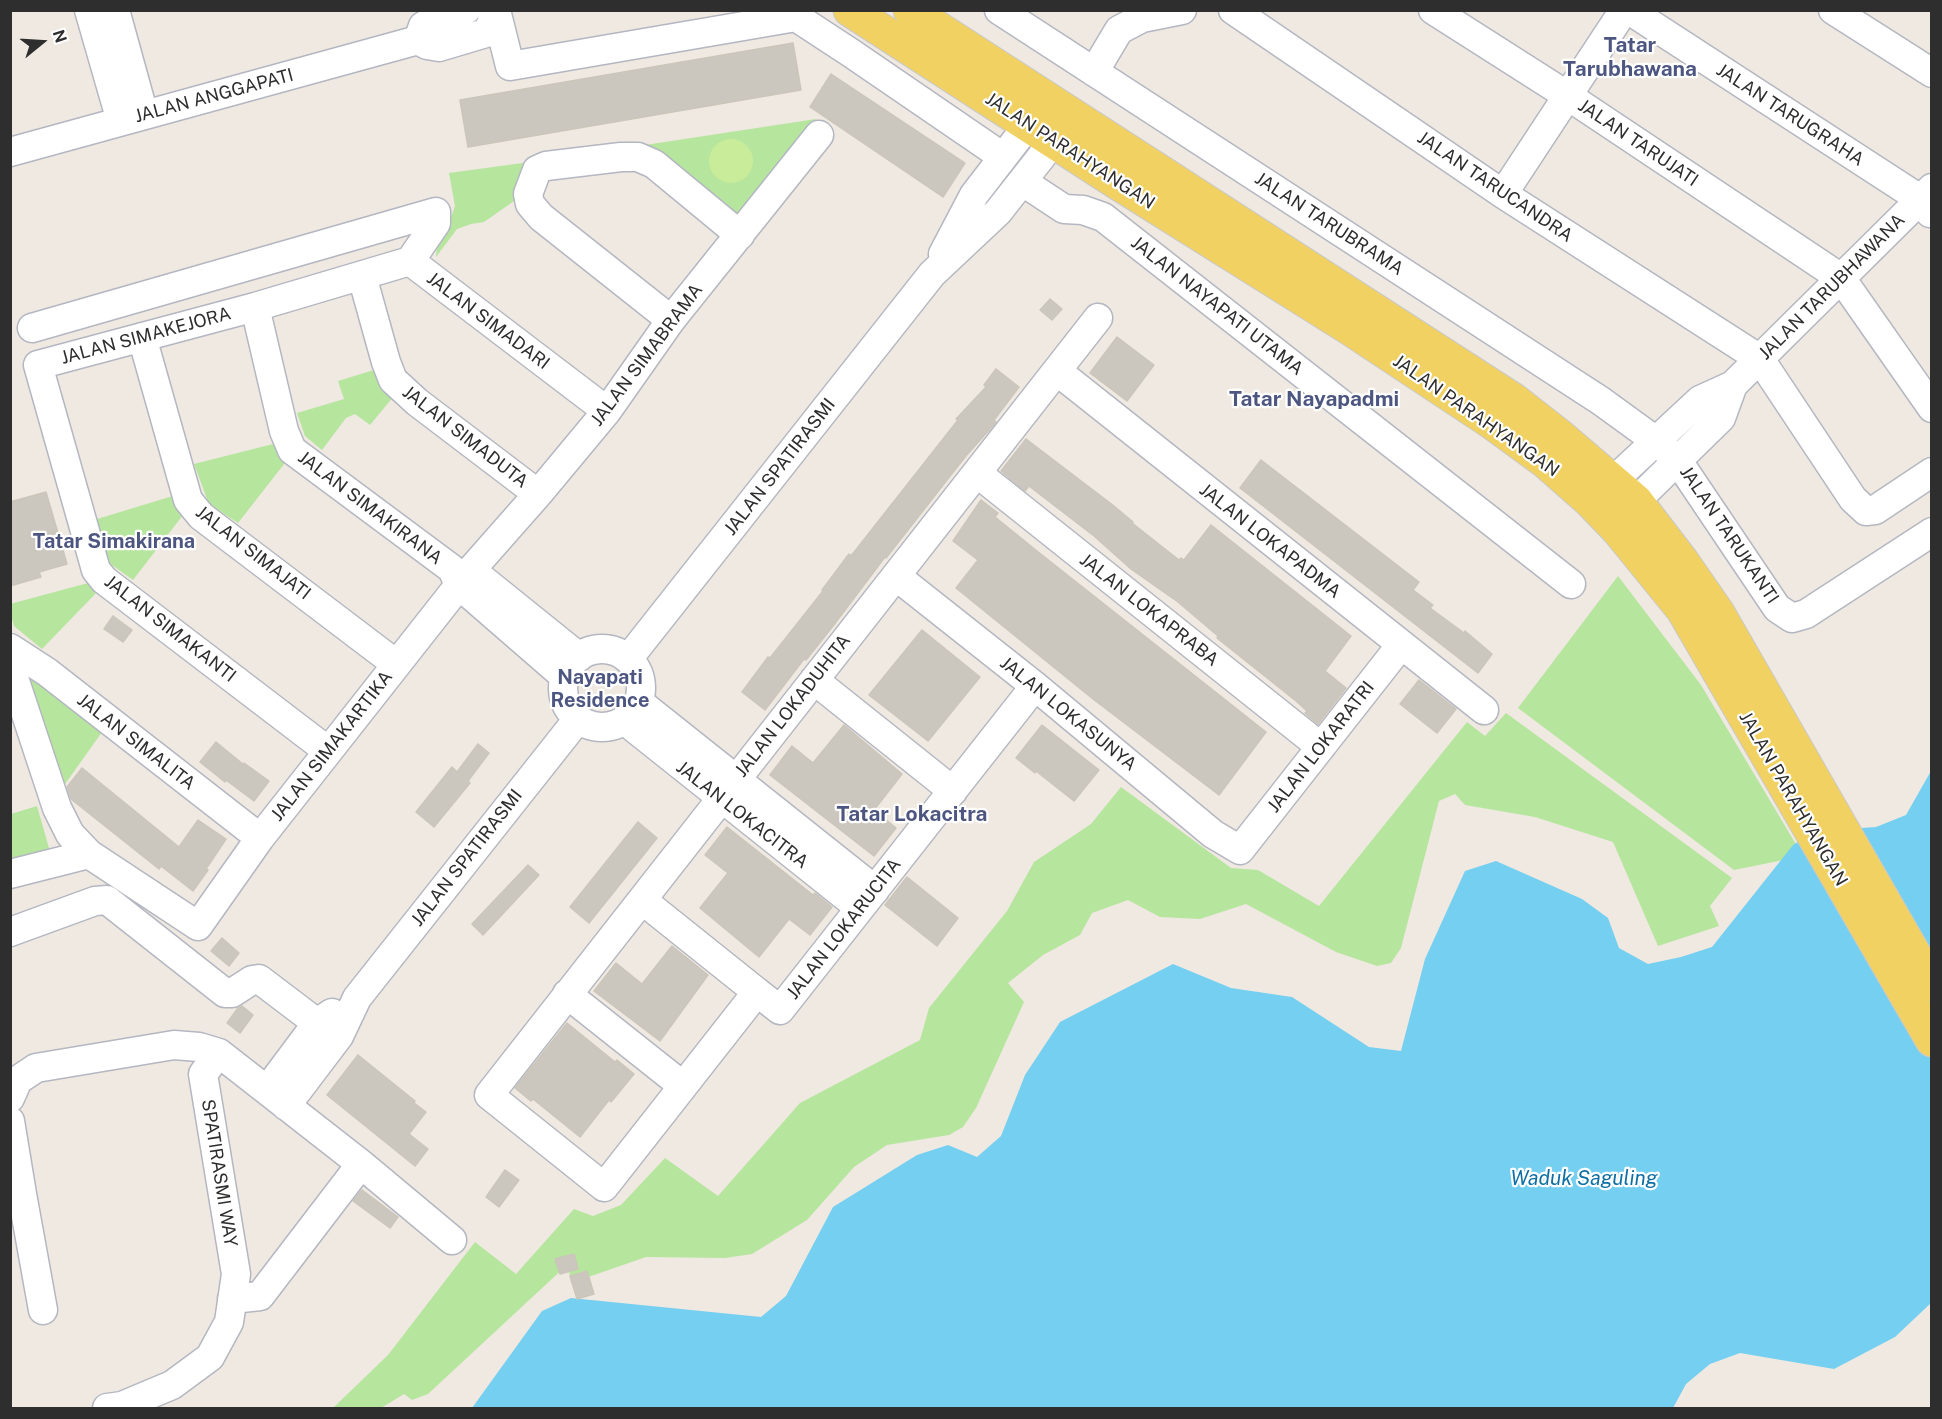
<!DOCTYPE html>
<html>
<head>
<meta charset="utf-8">
<style>
	body { margin:0 }
	#map { position:relative; width:1942px; height:1419px; overflow:hidden; background:#efe9e1; font-family:"Public Sans",sans-serif }
	canvas { display:block }
	.frame { position:absolute; inset:0; border:12px solid #2e2e2e; pointer-events:none }
	.north { position:absolute; left:12px; top:12px; width:60px; height:60px; -webkit-text-stroke:4px #fff; paint-order:stroke; rotate:72deg; font-size:16px; font-weight:700; line-height:24px; text-align:center; color:#2e2e2e }
	.north::after { content:''; display:block; margin:auto; width:21px; height:27px; background:#2e2e2e; clip-path:polygon(50% 0,100% 100%,50% 72%,0 100%) }
</style>
</head>
<body>
<div id="map">
<canvas width="1942" height="1419"></canvas>
<div class="frame"></div>
<div class="north">N</div>
</div>
<script>
const ctx = document.querySelector('canvas').getContext('2d');
ctx.lineJoin = 'round';
function fillPath(path, color) { ctx.fillStyle = color; ctx.fill(path, 'evenodd'); }
const shape = rows => new Path2D(rows.map(r => 'M' + r).join(''));
function stroke(path, color, width, dash) { ctx.strokeStyle = color; ctx.lineWidth = width; ctx.lineCap = dash ? 'butt' : 'round'; ctx.setLineDash(dash || []); ctx.stroke(path); }
function label(font, color, halo, rows, align = 'center') {
  ctx.font = font + ' "Public Sans",sans-serif'; ctx.lineWidth = 4.5; ctx.setLineDash([]); ctx.textBaseline = 'middle'; ctx.strokeStyle = halo; ctx.fillStyle = color; for (const [text, x, y, turn = 0] of rows) {
    ctx.save(); ctx.translate(x, y); ctx.rotate((+turn || 0) * Math.PI / 180); ctx.textAlign = isNaN(turn) ? turn : align; if (halo) ctx.strokeText(text, 0, 0); ctx.fillText(text, 0, 0); ctx.restore();
  }
}
fillPath(shape([
	[816,119,738,218,645,145],
	[530,162,517,181,514,201,484,222,471,224,457,229,436,257,437,244,448,226,455,206,449,173],
	[377,369,394,396,370,425,355,414,346,418,322,450,305,436,297,413,344,399,338,381],
	[281,442,288,459,238,523,209,504,194,464],
	[176,495,183,515,133,580,109,563,94,520],
	[1618,576,1701,685,1803,856,1734,870,1518,708],
	[88,583,98,591,42,649,14,626,11,615,10,604],
	[25,668,102,732,58,794],
	[1506,713,1732,878,1710,906,1719,926,1658,946,1613,842,1535,817,1465,805,1455,794,1439,801,1401,948,1391,963,1377,966,1336,952,1246,904,1200,919,1160,917,1128,900,1092,913,1080,935,1043,955,1008,983,1024,1002,976,1108,963,1127,949,1135,887,1145,854,1167,807,1220,752,1254,725,1258,646,1257,571,1283,568,1264,428,1394,412,1400,404,1394,381,1408,333,1408,388,1355,475,1242,516,1274,574,1209,593,1216,621,1205,665,1158,718,1196,800,1103,920,1040,929,1008,1007,911,1034,862,1091,824,1121,787,1231,868,1258,870,1319,906,1467,722,1485,736],
	[37,806,49,848,46,854,11,862,11,814]
]), '#b6e59e');
fillPath(shape([
	'709 161a22 22 0 1 1 44 0a22 22 0 1 1-44 0Z'
]), '#c9ec9a');
fillPath(shape([
	[1931,771,1931,1303,1895,1337,1834,1369,1740,1353,1710,1364,1686,1384,1673,1408,472,1408,542,1311,571,1298,761,1317,786,1296,833,1207,917,1155,948,1145,977,1157,1001,1136,1025,1075,1060,1022,1173,964,1231,988,1292,997,1369,1047,1401,1051,1425,959,1465,871,1496,861,1582,899,1608,918,1619,948,1648,964,1681,957,1712,947,1793,845,1815,831,1876,827,1906,815]
]), '#75cff0');
const building = shape([
	[793,43,801,90,468,147,460,100,793,43],
	[831,74,965,163,943,197,810,107,831,74],
	[1050,299,1062,309,1052,320,1040,310,1050,299],
	[1117,337,1154,365,1127,401,1090,373,1117,337],
	[996,369,1019,387,994,420,996,422,991,428,965,457,886,558,885,557,833,626,806,660,804,659,765,710,742,692,768,657,770,658,823,591,822,590,849,554,851,556,958,420,956,419,986,387,984,385,996,369],
	[1026,439,1114,506,1133,522,1132,523,1179,560,1181,558,1184,560,1211,525,1351,636,1325,671,1346,688,1318,724,1305,713,1307,711,1296,701,1217,638,1218,636,1178,602,1131,569,1094,536,1029,486,1025,491,1001,471,1026,439],
	[1261,460,1419,582,1413,590,1433,605,1430,608,1464,633,1465,631,1492,654,1478,673,1240,488,1261,460],
	[46,492,67,564,39,572,41,577,10,586,10,502,46,492],
	[981,500,998,513,995,517,1042,555,1266,732,1219,795,1093,699,956,588,978,560,953,541,981,500],
	[113,616,132,630,123,642,104,629,113,616],
	[922,630,980,677,928,741,869,695,922,630],
	[1419,680,1456,709,1437,733,1400,704,1419,680],
	[844,725,902,774,874,810,896,828,874,856,770,775,792,746,813,763,844,725],
	[1042,725,1099,770,1074,801,1036,771,1035,773,1016,758,1042,725],
	[216,742,244,765,244,763,269,781,254,801,226,780,225,782,200,762,216,742],
	[478,744,489,753,468,781,470,783,434,827,416,812,452,767,457,772,478,744],
	[82,768,179,847,198,820,226,839,206,869,208,870,193,891,161,866,159,869,71,799,67,787,82,768],
	[638,822,657,838,589,923,570,907,638,822],
	[727,827,813,895,815,893,832,907,810,935,789,919,759,957,700,908,728,873,705,855,727,827],
	[528,865,539,875,483,935,472,924,528,865],
	[907,877,958,918,937,946,885,905,907,877],
	[222,938,239,953,229,966,211,951,222,938],
	[672,946,708,975,660,1041,594,991,616,963,642,984,672,946],
	[242,1006,253,1015,240,1033,227,1023,238,1008,242,1006],
	[567,1023,615,1062,617,1060,634,1074,611,1102,609,1100,580,1137,533,1099,531,1101,515,1088,567,1023],
	[358,1055,415,1101,414,1103,426,1112,409,1134,428,1149,415,1166,327,1095,358,1055],
	[505,1170,519,1180,499,1207,486,1197,505,1170],
	[362,1190,398,1217,390,1228,353,1201,362,1190],
	[574,1254,578,1269,560,1274,555,1259,574,1254],
	[587,1271,594,1294,577,1299,570,1276,587,1271]
]);
fillPath(building, '#cbc7bf');
stroke(building, '#cbc5ba', 1.5);
const minor = shape([
	[89,10,121,121],
	[115,10,144,115],
	[496,10,510,66,796,17,851,53,1003,157],
	[999,10,1601,401,1656,441,1678,461,1777,608,1792,618,1806,614,1932,532],
	[1233,10,1503,194,1760,359,1853,499,1866,511,1875,510,1932,472],
	[1433,10,1568,96,1841,278,1932,408],
	[1629,10,1920,199,1930,213],
	[1833,10,1932,73],
	[418,40,423,26,432,21,466,10],
	[1094,72,1119,30,1142,18,1182,10],
	[10,152,418,40,427,45,439,47,486,33,497,14,490,10],
	[1023,182,1064,209,1083,210,1103,217,1571,584],
	[1503,194,1624,10],
	[943,254,974,195,1028,125],
	[362,276,386,362,393,380,417,402,538,494],
	[255,307,284,431,292,450,452,569,459,585,565,677],
	[671,320,541,217,530,204,528,194,537,170,546,166,621,157,638,157,654,164,740,235],
	[32,328,436,212,436,223,410,261],
	[142,337,188,500,201,516,396,664],
	[1057,371,1484,710],
	[977,473,1321,747],
	[1613,481,1700,400,1733,385,1932,188],
	[1636,501,1721,418,1733,385],
	[471,570,579,657],
	[896,576,1035,686,1213,834,1240,850,1401,645],
	[10,648,47,672,260,838],
	'563 688a39 39 0 1 1 78 0a39 39 0 1 1-78 0Z',
	[628,659,932,274,998,212,1053,142],
	[10,666,57,808,70,834,89,854,198,926,260,838,471,570,538,494,607,411,671,320,819,135],
	[814,680,953,791],
	[1035,686,780,1010,757,992,604,1187,489,1095,1098,318],
	[640,703,875,890],
	[624,720,860,908],
	[328,751,104,580,96,570,38,365,255,307,410,261,607,411],
	[10,874,89,854],
	[642,900,757,992],
	[10,932,95,901,107,900,225,993,232,993,252,980,259,979,317,1023],
	[567,994,683,1086],
	[267,1090,317,1023,332,1013],
	[10,1098,18,1080,36,1068,174,1045,199,1047,219,1053,361,1164,452,1240],
	[286,1106,339,1036,357,998,578,719],
	[10,1121,22,1194,10,1196],
	[22,1194,43,1310],
	[232,1299,260,1296,361,1164],
	[107,1408,122,1406,172,1385,210,1357,229,1322,236,1274,203,1074,219,1053]
]);
const major = shape([
	[850,10,1116,182,1349,328,1491,422,1547,463,1589,500,1618,530,1683,610,1932,1040],
	[910,10,1514,400,1560,436,1636,501,1682,561,1718,613,1932,985]
]);
stroke(minor, '#b4b7c1', 31);
stroke(major, '#c9c9c9', 35);
stroke(minor, '#fff', 28);
stroke(major, '#f2d163', 33);
label('18px', '#2e2e2e', '#fff', [
	["JALAN ANGGAPATI",214,96,-15],
	["JALAN TARUGRAHA",1790,115,33],
	["JALAN TARUJATI",1638,143,34],
	["JALAN PARAHYANGAN",1070,151,33],
	["JALAN TARUCANDRA",1495,187,34],
	["JALAN TARUBRAMA",1329,224,33],
	["JALAN TARUBHAWANA",1832,287,-45],
	["JALAN NAYAPATI UTAMA",1217,306,38],
	["JALAN SIMADARI",488,321,37],
	["JALAN SIMAKEJORA",146,336,-15],
	["JALAN SIMABRAMA",647,355,-53],
	["JALAN PARAHYANGAN",1476,416,35],
	["JALAN SIMADUTA",465,437,38],
	["JALAN SPATIRASMI",780,467,-52],
	["JALAN SIMAKIRANA",370,508,37],
	["JALAN TARUKANTI",1729,535,56],
	["JALAN LOKAPADMA",1270,541,38],
	["JALAN SIMAJATI",253,553,38],
	["JALAN LOKAPRABA",1149,610,38],
	["JALAN SIMAKANTI",170,629,38],
	["JALAN LOKADUHITA",793,706,-52],
	["JALAN LOKASUNYA",1068,714,39],
	["JALAN SIMALITA",136,742,38],
	["JALAN SIMAKARTIKA",332,746,-52],
	["JALAN LOKARATRI",1321,747,-52],
	["JALAN PARAHYANGAN",1793,799,60],
	["JALAN LOKACITRA",742,815,38],
	["JALAN SPATIRASMI",467,858,-52],
	["JALAN LOKARUCITA",844,929,-52],
	["SPATIRASMI WAY",219,1173,81]
]);
label('bold 20px', '#4d5680', '#fff', [
	["Tatar Simakirana",114,542],
	["Nayapati",600,678],
	["Residence",600,701]
]);
label('italic 20px', '#0d6fa3', '#fff', [
	["Waduk Saguling",1584,1179]
]);
label('bold 21px', '#4d5680', '#fff', [
	["Tatar",1630,46],
	["Tarubhawana",1630,70],
	["Tatar Nayapadmi",1314,400],
	["Tatar Lokacitra",912,815]
]);
</script>
</body>
</html>
